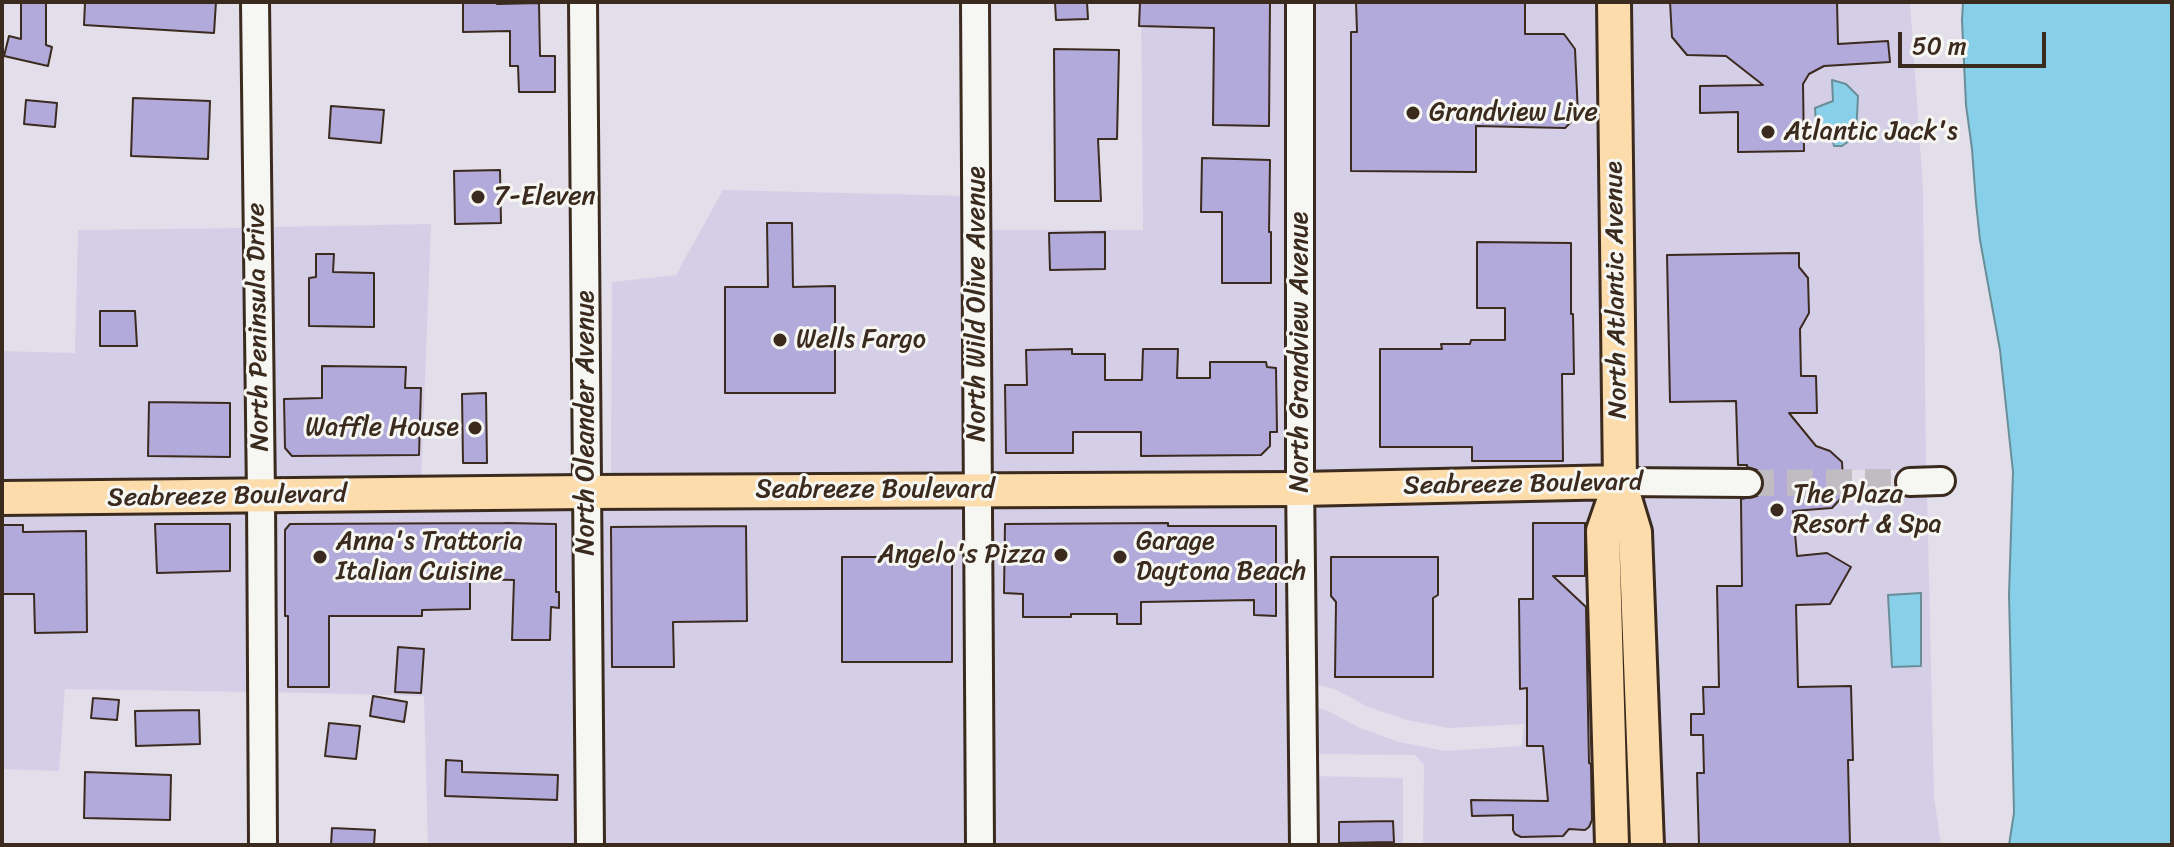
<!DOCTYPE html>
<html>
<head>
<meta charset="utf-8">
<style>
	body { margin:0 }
	#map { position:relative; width:2174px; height:847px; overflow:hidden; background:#e2dfeb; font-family:Sriracha,sans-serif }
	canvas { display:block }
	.frame { position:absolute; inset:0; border:4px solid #3b2a1e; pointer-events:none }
	.scale { position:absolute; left:1898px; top:32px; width:148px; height:36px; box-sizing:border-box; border:4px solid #3b2a1e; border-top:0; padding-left:10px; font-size:24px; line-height:28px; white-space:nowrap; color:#3b2a1e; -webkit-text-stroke:6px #f6f6f2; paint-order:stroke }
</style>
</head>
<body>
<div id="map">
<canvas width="2174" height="847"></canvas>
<div class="frame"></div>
<div class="scale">50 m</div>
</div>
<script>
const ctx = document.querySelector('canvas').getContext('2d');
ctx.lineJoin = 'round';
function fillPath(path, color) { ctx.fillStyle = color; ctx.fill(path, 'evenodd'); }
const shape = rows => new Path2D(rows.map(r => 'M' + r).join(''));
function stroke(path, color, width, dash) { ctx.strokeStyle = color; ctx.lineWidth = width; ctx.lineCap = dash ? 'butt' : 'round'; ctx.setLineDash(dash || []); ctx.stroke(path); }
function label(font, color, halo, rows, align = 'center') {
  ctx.font = font + ' Sriracha,sans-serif'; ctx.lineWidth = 6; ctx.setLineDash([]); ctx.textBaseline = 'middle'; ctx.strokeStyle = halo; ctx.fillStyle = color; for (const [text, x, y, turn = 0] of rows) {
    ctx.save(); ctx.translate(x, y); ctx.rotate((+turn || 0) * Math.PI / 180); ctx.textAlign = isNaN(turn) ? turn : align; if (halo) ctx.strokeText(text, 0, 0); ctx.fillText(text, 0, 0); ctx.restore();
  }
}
fillPath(shape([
	[1141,2,1290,2,1289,478,988,478,986,230,1143,230],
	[1311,2,1603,2,1609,471,1310,478],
	[1624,2,1910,2,1923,189,1926,470,1630,470],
	[723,190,966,196,968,478,611,480,612,282,676,275],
	[431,224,421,483,272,485,269,227],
	[248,228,251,485,2,488,2,351,75,353,78,230],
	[1635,493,1927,493,1934,797,1941,845,1658,845],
	[968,500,965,845,602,845,597,503],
	[1310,500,1593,501,1601,845,1423,845,1424,765,1415,755,1313,754,1313,707,1326,710,1360,728,1399,742,1445,751,1522,746,1524,724,1449,728,1407,720,1368,707,1335,689,1312,684],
	[989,501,1290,501,1293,845,995,845],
	[576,503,579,845,428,845,424,696,272,692,272,508],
	[251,508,252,692,65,689,59,771,2,769,2,510],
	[1313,776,1403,778,1403,845,1314,845]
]), '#d4cfe6');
const water = shape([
	[1963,2,2172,2,2172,845,2009,845,2014,813,2009,594,2013,472,2000,350,1980,240,1976,203,1972,149,1966,105,1962,20,1963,2],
	[1832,80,1846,84,1858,96,1856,136,1842,146,1834,146,1830,129,1816,124,1815,108,1833,101,1832,80],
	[1921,593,1921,666,1892,667,1888,595,1921,593]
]);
fillPath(water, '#88d0e9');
stroke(water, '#698e98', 2);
const building = shape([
	[21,2,46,2,46,45,52,47,48,66,4,56,9,36,21,39,21,2],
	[85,2,216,2,214,33,84,25,85,2],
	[463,2,497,2,497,4,539,3,540,56,555,56,555,92,519,92,518,66,510,66,510,31,463,32,463,2],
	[1055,2,1087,2,1088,19,1056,20,1055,2],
	[1140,2,1270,2,1269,126,1213,125,1214,28,1139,26,1140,2],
	[1356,2,1525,2,1525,34,1564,34,1575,49,1578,115,1565,128,1476,126,1476,172,1351,171,1351,32,1357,32,1356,2],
	[1670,2,1837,2,1838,44,1888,41,1890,62,1824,66,1809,74,1803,84,1804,151,1738,152,1738,112,1700,113,1700,86,1763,85,1726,56,1687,55,1672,37,1670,2],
	[1054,49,1119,50,1117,139,1098,139,1101,201,1055,201,1054,49],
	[133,98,210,101,208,159,131,156,133,98],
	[26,100,57,103,55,127,24,124,26,100],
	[331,106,384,110,381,143,329,138,331,106],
	[1202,158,1270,160,1269,232,1271,232,1271,283,1222,283,1222,212,1201,212,1202,158],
	[500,170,501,223,455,224,454,171,500,170],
	[767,223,792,223,793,287,835,286,835,393,725,393,725,287,768,287,767,223],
	[1105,232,1105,269,1050,270,1049,233,1105,232],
	[1477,242,1571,243,1571,314,1573,314,1574,374,1562,374,1563,461,1472,461,1472,447,1380,447,1380,349,1442,349,1441,344,1470,344,1471,340,1505,340,1505,308,1477,308,1477,242],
	[1799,253,1799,267,1808,278,1809,313,1800,329,1801,376,1816,376,1817,413,1789,413,1816,446,1830,451,1842,462,1844,495,1832,508,1793,511,1797,556,1827,553,1851,567,1830,604,1796,605,1798,687,1851,686,1853,760,1848,760,1850,845,1699,845,1697,773,1704,773,1703,735,1691,735,1691,714,1704,714,1703,687,1719,687,1717,586,1742,586,1741,499,1757,496,1762,490,1764,482,1762,476,1757,470,1747,467,1747,465,1738,465,1736,401,1670,402,1667,255,1799,253],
	[316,254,334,254,333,272,374,273,374,327,309,326,309,278,316,277,316,254],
	[100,311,135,311,137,346,100,346,100,311],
	[1072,349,1072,354,1105,354,1105,380,1142,380,1143,349,1178,349,1177,378,1210,378,1210,362,1266,362,1267,367,1276,368,1277,432,1270,432,1270,446,1261,455,1141,456,1141,432,1073,432,1073,453,1006,453,1005,385,1027,385,1026,350,1072,349],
	[322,366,406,367,405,388,421,388,419,455,292,456,285,448,284,399,322,398,322,366],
	[486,393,487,463,463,463,462,394,486,393],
	[149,402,230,403,230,457,148,456,149,402],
	[505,523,556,524,556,592,559,592,559,608,551,607,550,640,512,640,514,580,470,579,470,609,422,610,422,616,329,616,329,687,288,687,288,616,285,616,285,530,290,524,505,523],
	[1168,523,1168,526,1276,526,1276,616,1254,615,1254,600,1141,602,1141,624,1117,624,1117,614,1071,614,1071,617,1023,617,1023,594,1004,593,1005,524,1168,523],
	[1533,523,1585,523,1585,576,1553,576,1586,607,1589,763,1591,764,1592,820,1589,827,1585,830,1569,829,1563,836,1521,837,1515,834,1513,830,1513,815,1472,816,1471,800,1548,801,1543,746,1527,746,1527,688,1520,689,1519,599,1533,599,1533,523],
	[155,524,230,524,230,571,157,573,155,524],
	[2,525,23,525,23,532,86,531,87,632,35,633,34,594,2,594,2,525],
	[746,526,747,621,673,622,674,667,612,667,611,527,746,526],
	[842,557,952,557,952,662,842,662,842,557],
	[1331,557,1438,557,1438,595,1433,598,1433,677,1335,677,1336,602,1331,596,1331,557],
	[398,647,424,649,421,693,395,692,398,647],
	[373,696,407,702,404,722,370,716,373,696],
	[93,698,119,700,117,720,91,718,93,698],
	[199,710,200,744,136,746,135,711,199,710],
	[329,723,360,726,356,759,325,756,329,723],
	[446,760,462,761,462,772,558,775,557,800,445,796,446,760],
	[85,772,171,775,170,820,84,818,85,772],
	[1393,821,1394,842,1339,843,1339,822,1393,821],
	[332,828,375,830,374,845,331,845,332,828]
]);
fillPath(building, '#b2aadb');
stroke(building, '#3b2a1e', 2);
stroke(shape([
	[1748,483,1910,482]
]), '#c1bbc2', 26, [26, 13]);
const minor = shape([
	[255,2,261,497,263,845],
	[583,2,590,845],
	[975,2,980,845],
	[1300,2,1300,478,1304,845],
	[1620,482,1748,483],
	[1910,482,1941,481]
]);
const major = shape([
	[1614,2,1620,482,1635,532,1647,845],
	[2,498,587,492,1300,489,1620,482],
	[1612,845,1603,531,1620,482]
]);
stroke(minor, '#3b2a1e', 32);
stroke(major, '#3b2a1e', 38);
stroke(minor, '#f6f6f2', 26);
stroke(major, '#fddcac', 32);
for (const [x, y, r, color] of [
	[1413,113,8,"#3b2a1e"],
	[1768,132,8,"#3b2a1e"],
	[478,197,8,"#3b2a1e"],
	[780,340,8,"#3b2a1e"],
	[475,428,8,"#3b2a1e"],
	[1777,510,8,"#3b2a1e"],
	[1061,555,8,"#3b2a1e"],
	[320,557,8,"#3b2a1e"],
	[1120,557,8,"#3b2a1e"]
]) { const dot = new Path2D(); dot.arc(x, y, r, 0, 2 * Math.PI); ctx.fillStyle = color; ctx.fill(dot); stroke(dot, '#f6f6f2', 3); }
label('26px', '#3b2a1e', '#f6f6f2', [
	["Grandview Live",1429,113],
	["Atlantic Jack's",1784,132],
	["7-Eleven",494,197],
	["Wells Fargo",796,340],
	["Waffle House",459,428,"right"],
	["The Plaza",1793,495],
	["Resort & Spa",1793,525],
	["Anna's Trattoria",336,542],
	["Italian Cuisine",336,572],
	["Garage",1136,542],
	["Daytona Beach",1136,572],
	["Angelo's Pizza",1045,555,"right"]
], 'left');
label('26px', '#3b2a1e', '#f6f6f2', [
	["North Atlantic Avenue",1617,290,-91],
	["North Wild Olive Avenue",977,304,-90],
	["North Peninsula Drive",259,327,-91],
	["North Grandview Avenue",1300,352,-90],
	["North Oleander Avenue",586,423,-90],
	["Seabreeze Boulevard",1523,485,-1],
	["Seabreeze Boulevard",875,490],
	["Seabreeze Boulevard",227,497,-1]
]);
</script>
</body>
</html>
